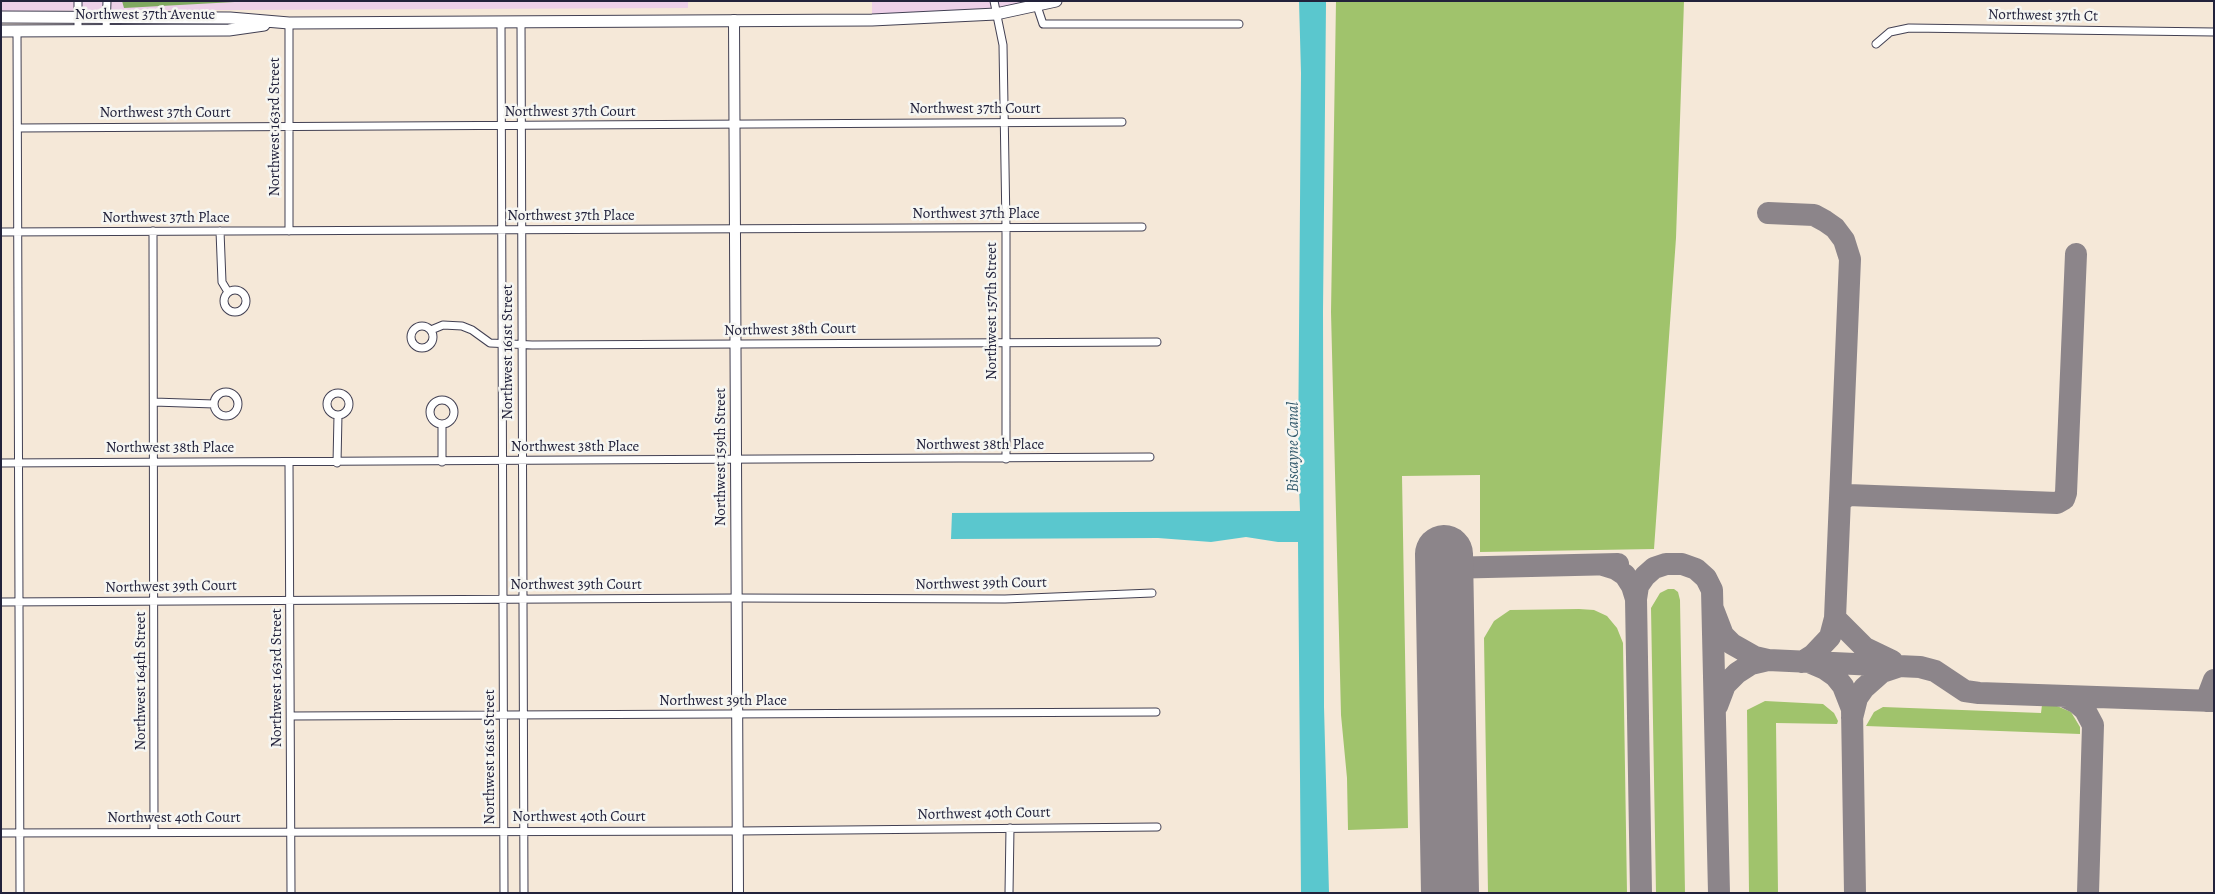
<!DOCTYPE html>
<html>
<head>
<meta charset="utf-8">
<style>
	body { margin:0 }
	#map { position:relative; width:2215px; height:894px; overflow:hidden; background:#f5e8d8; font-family:Alegreya,serif }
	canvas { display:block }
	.frame { position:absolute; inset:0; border:2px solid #22223b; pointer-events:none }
</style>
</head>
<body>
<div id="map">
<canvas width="2215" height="894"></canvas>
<div class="frame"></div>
</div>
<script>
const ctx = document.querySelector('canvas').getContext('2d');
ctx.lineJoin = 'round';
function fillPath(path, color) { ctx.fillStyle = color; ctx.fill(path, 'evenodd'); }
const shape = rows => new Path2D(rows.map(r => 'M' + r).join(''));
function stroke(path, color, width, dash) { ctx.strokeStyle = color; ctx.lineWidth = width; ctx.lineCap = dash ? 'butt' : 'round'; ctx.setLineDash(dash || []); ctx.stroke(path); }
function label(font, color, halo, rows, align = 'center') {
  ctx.font = font + ' Alegreya,serif'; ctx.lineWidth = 5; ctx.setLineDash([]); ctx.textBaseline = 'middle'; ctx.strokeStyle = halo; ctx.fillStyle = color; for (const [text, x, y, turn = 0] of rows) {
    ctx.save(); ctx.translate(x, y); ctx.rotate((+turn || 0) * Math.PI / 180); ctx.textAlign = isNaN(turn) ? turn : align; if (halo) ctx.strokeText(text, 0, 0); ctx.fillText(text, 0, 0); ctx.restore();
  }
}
fillPath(shape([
	[1,1,688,1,688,8,1,11],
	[872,1,1056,1,872,20]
]), '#edd0e8');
fillPath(shape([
	[1336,1,1684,1,1676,238,1654,549,1480,552,1480,475,1402,476,1408,828,1348,830,1347,778,1341,715,1331,312],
	[1668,589,1674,589,1678,592,1680,600,1685,893,1656,893,1651,608,1660,593],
	[1579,609,1594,610,1607,616,1617,628,1623,643,1627,893,1488,893,1484,638,1494,621,1510,610],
	[1765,701,1823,704,1834,713,1838,721,1837,724,1776,723,1778,893,1749,893,1747,710],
	[2042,705,2057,706,2071,712,2080,727,2080,734,1866,726,1874,712,1883,707,2041,713]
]), '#a0c36c');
fillPath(shape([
	[122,1,253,1,124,8]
]), '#80a960');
fillPath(shape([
	[1299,1,1326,1,1326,4,1323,311,1324,707,1329,893,1301,893,1298,542,1278,542,1246,537,1211,542,1158,538,951,539,952,513,1300,511,1298,462,1301,73]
]), '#5ac7ce');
stroke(shape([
	[1768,213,1814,215,1825,221,1835,228,1844,240,1850,259,1835,618,1830,637,1813,655,1802,662],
	[1840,502,1848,495,2057,503,2064,499,2066,493,2076,254],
	[1603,565,1616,569,1625,575,1632,586,1636,599,1641,893],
	[1444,568,1618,564],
	[1636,599,1638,586,1645,576,1654,568,1666,564,1682,564,1696,569,1706,578,1712,590,1719,893],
	[1713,609,1723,635,1732,644,1755,657,1768,660,1920,667,1935,671,1965,691,1979,693,2214,701],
	[1835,618,1865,648,1892,661],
	[1811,663,1825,669,1835,676,1843,686,1852,709,1855,893],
	[2063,696,2077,703,2085,710,2093,725,2088,893],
	[2206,701,2214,680],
	[1717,706,1725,685,1737,673,1751,664,1768,660],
	[1852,718,1857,698,1864,688,1882,672,1897,667]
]), '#8c858a', 22);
stroke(shape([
	[1444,554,1450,893]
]), '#8c858a', 58);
const street = shape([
	[78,1,78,30],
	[994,1,1003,45,1006,227,1006,459],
	[1037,6,1043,24,1239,24],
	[521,21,524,893],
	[501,22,504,893],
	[289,23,289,231],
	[106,30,107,1],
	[17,31,20,893],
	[1876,44,1890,32,1909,28,2214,32],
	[18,128,1122,122],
	[153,231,154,832],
	[220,231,222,282,228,292],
	[1,232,1142,227],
	'224 301a11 11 0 1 1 22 0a11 11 0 1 1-22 0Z',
	'411 337a11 11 0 1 1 22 0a11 11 0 1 1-22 0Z',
	[431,330,443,325,462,326,472,330,490,343,532,345,1157,342],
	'214 404a12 12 0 1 1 24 0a12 12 0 1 1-24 0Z',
	'327 404a11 11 0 1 1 22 0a11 11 0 1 1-22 0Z',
	'430 412a12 12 0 1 1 24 0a12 12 0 1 1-24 0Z',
	[154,402,214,404],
	[289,462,291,893],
	[442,462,442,424],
	[1,463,1150,457],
	[337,463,338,415],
	[1,602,737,598,1005,599,1152,593],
	[291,716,1156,712],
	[1,833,738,831,1157,827],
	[1009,893,1010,828]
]);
const secondary = shape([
	[734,20,738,893]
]);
const primary = shape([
	[1,17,230,18,289,23,872,20,996,14,1056,1],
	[1,31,229,30,264,25]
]);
stroke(street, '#424053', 9);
stroke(secondary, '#424053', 12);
stroke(primary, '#424053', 13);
stroke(street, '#fff', 7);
stroke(secondary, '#fff', 10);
stroke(primary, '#fff', 11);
label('15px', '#22223b', '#f6f6f2', [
	["Northwest 37th Avenue",145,15],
	["Northwest 37th Ct",2043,16,1],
	["Northwest 37th Court",975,109],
	["Northwest 37th Court",570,112],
	["Northwest 37th Court",165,113],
	["Northwest 163rd Street",275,127,-90],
	["Northwest 37th Place",976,214],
	["Northwest 37th Place",571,216],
	["Northwest 37th Place",166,218],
	["Northwest 157th Street",992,311,-90],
	["Northwest 38th Court",790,330,-1],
	["Northwest 161st Street",508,352,-90],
	["Northwest 38th Place",980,445],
	["Northwest 38th Place",575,447],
	["Northwest 38th Place",170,448],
	["Northwest 159th Street",721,457,-90],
	["Northwest 39th Court",981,584,-1],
	["Northwest 39th Court",576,585],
	["Northwest 39th Court",171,587,-1],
	["Northwest 163rd Street",277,678,-90],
	["Northwest 164th Street",141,681,-90],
	["Northwest 39th Place",723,701],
	["Northwest 161st Street",490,757,-90],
	["Northwest 40th Court",984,814,-1],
	["Northwest 40th Court",579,817],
	["Northwest 40th Court",174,818]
]);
label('italic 16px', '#365c6e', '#f6f6f2', [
	["Biscayne Canal",1294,447,-90]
]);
</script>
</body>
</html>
